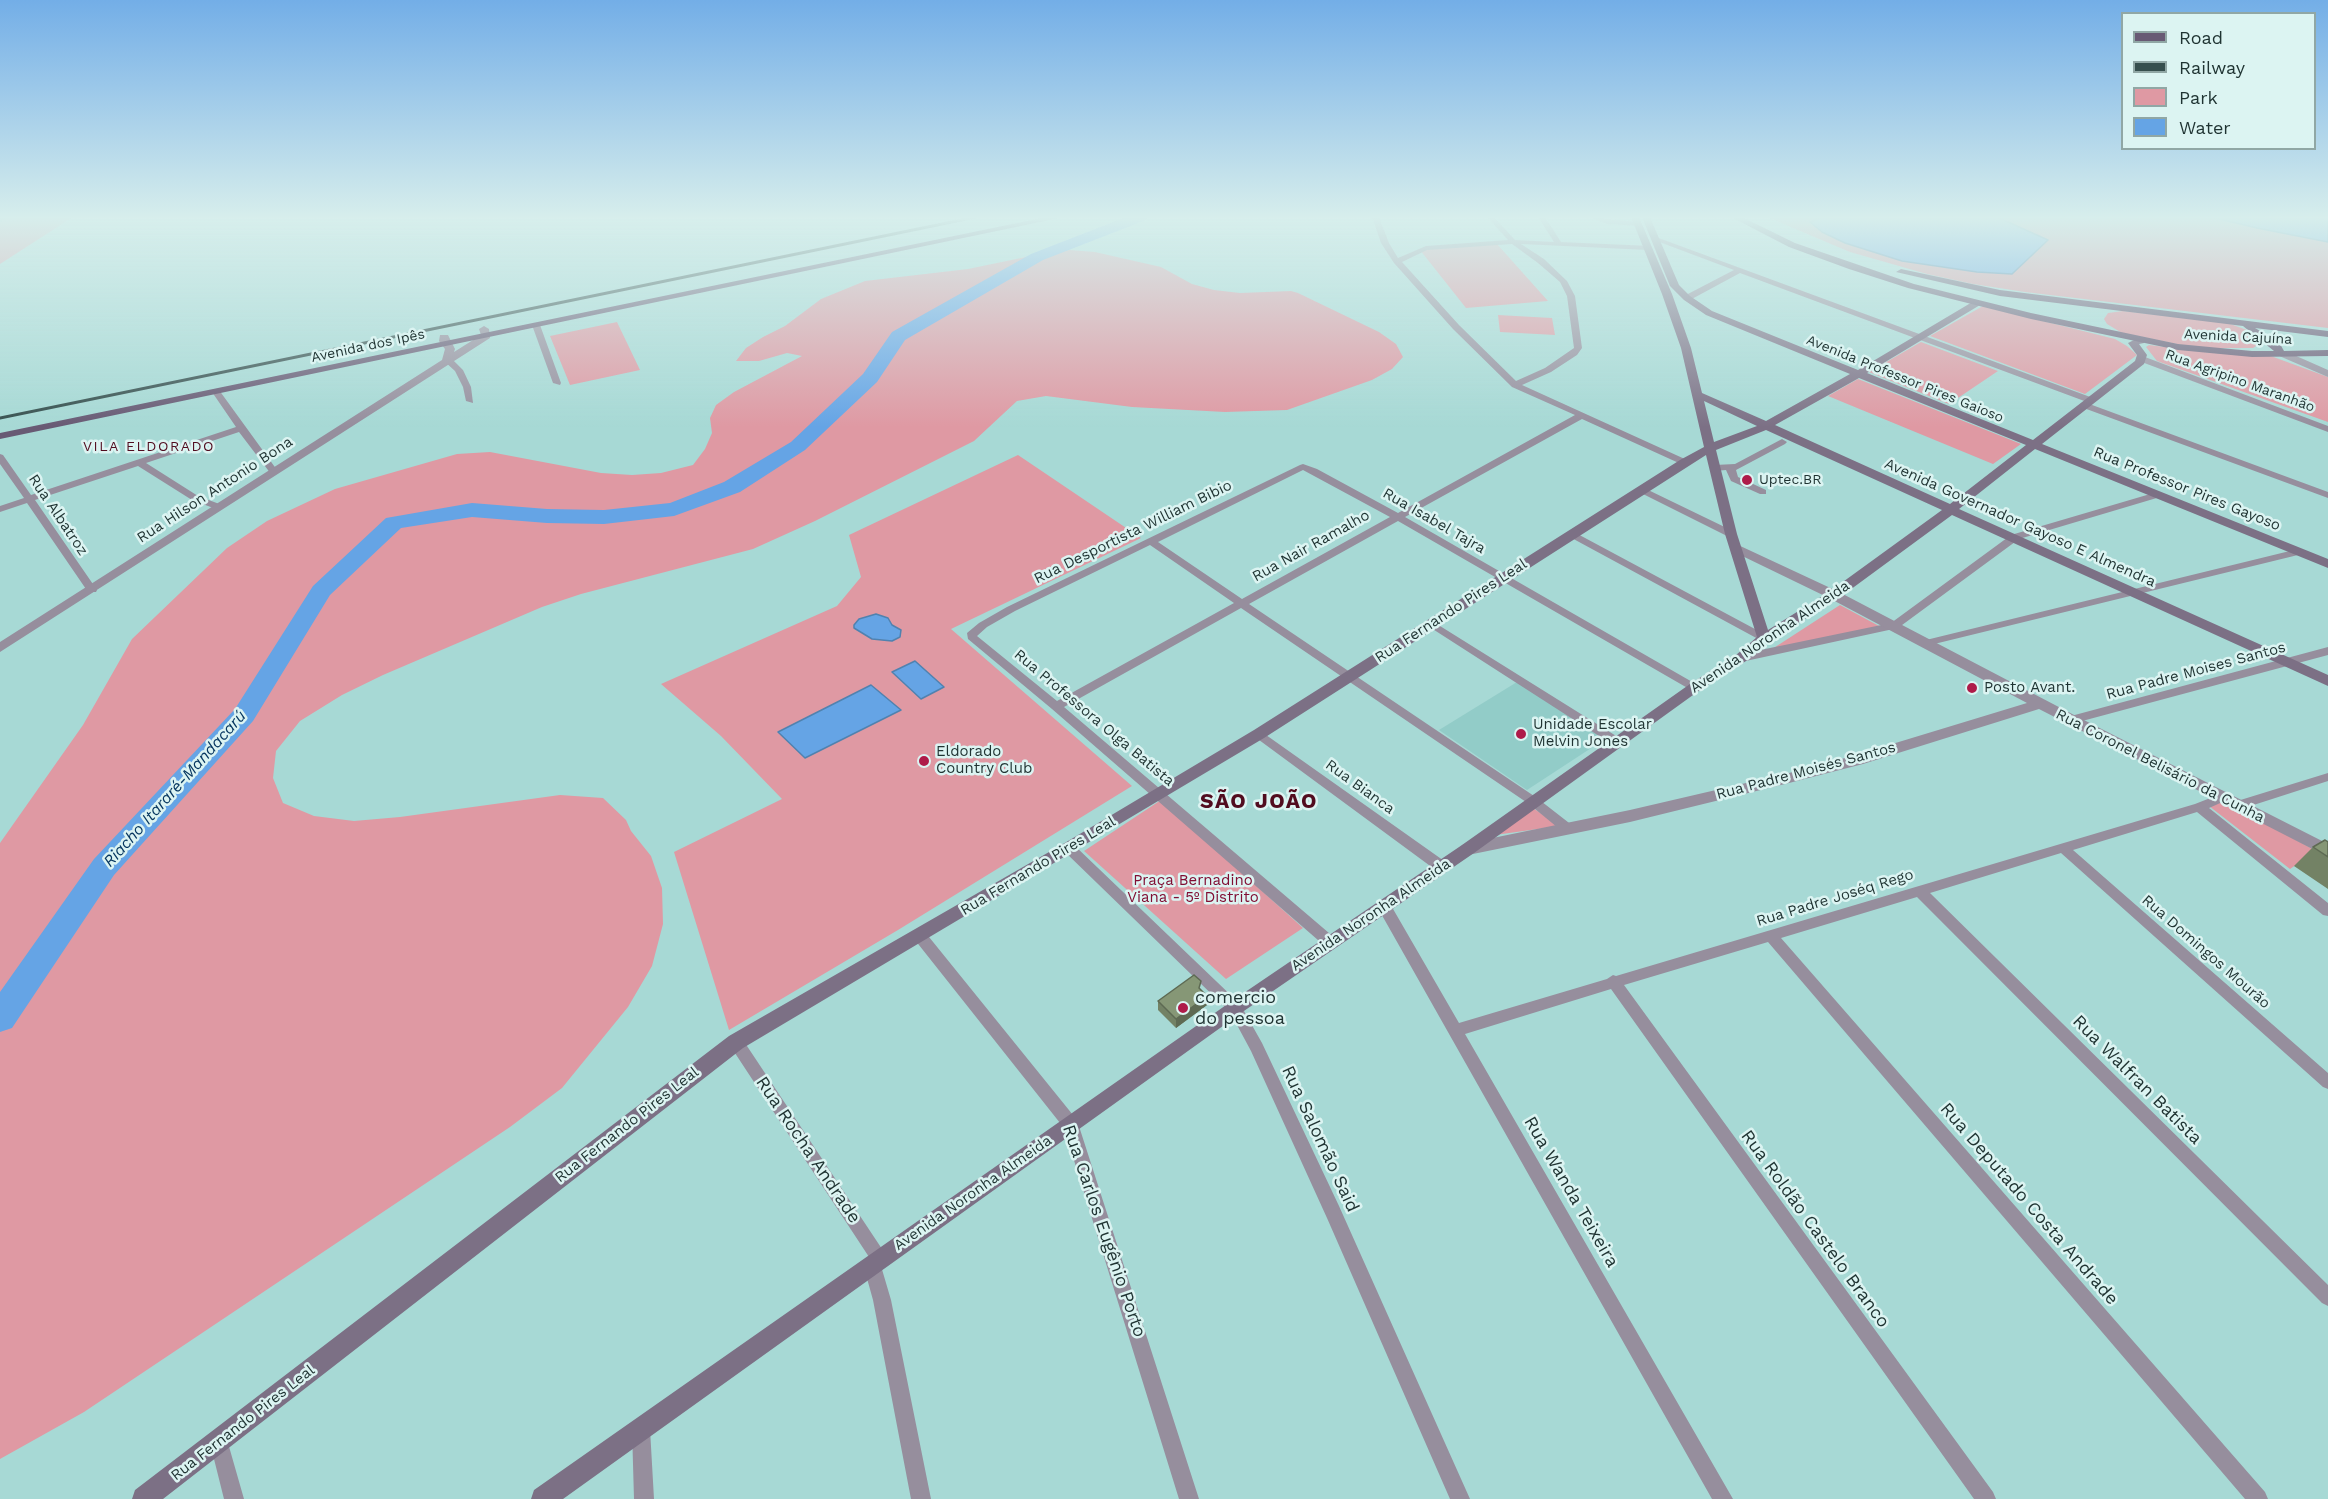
<!DOCTYPE html>
<html>
<head>
<meta charset="utf-8">
<style>
	body { margin:0 }
	#map { position:relative; width:2328px; height:1499px; overflow:hidden; background:#a7d9d5; font-family:"Work Sans",sans-serif }
	canvas { display:block }
	.legend { position:absolute; left:2121px; top:12px; width:195px; height:138px; box-sizing:border-box; background:#dcf4f2; border:2px solid #90a7a5; margin:0; padding:8px 10px; list-style:none; font-size:18px; color:#1f3332 }
	.legend li { display:flex; align-items:center; gap:12px; height:30px }
	.legend b { width:30px; border:2px solid #90a7a5 }
</style>
</head>
<body>
<div id="map">
<canvas width="2328" height="1499"></canvas>
<ul class="legend">
<li><b style="height:8px;background:#685a74"></b>Road</li>
<li><b style="height:8px;background:#364f4e"></b>Railway</li>
<li><b style="height:16px;background:#df99a3"></b>Park</li>
<li><b style="height:16px;background:#65a4e5"></b>Water</li>
</ul>
</div>
<script>
const ctx = document.querySelector('canvas').getContext('2d');
ctx.lineJoin = 'round';
function fillPath(path, color) { ctx.fillStyle = color; ctx.fill(path, 'evenodd'); }
const shape = rows => new Path2D(rows.map(r => 'M' + r).join(''));
function stroke(path, color, width, dash) { ctx.strokeStyle = color; ctx.lineWidth = width; ctx.lineCap = dash ? 'butt' : 'round'; ctx.setLineDash(dash || []); ctx.stroke(path); }
function label(font, color, halo, rows, align = 'center') {
  ctx.font = font + ' "Work Sans",sans-serif'; ctx.lineWidth = 5; ctx.setLineDash([]); ctx.textBaseline = 'middle'; ctx.strokeStyle = halo; ctx.fillStyle = color; for (const [text, x, y, turn = 0] of rows) {
    ctx.save(); ctx.translate(x, y); ctx.rotate((+turn || 0) * Math.PI / 180); ctx.textAlign = isNaN(turn) ? turn : align; if (halo) ctx.strokeText(text, 0, 0); ctx.fillText(text, 0, 0); ctx.restore();
  }
}
fillPath(shape([
	[1517,682,1605,739,1527,790,1439,730]
]), '#92ccc8');
fillPath(shape([
	[8,217,73,217,0,264,0,222],
	[1767,217,2227,217,2328,242,2328,328,2025,292,1973,284,1927,274,1850,252],
	[1497,244,1548,301,1466,308,1420,250],
	[1070,250,1095,252,1161,267,1192,284,1214,290,1240,293,1291,291,1298,293,1379,332,1396,344,1403,357,1392,369,1372,380,1287,410,1225,412,1132,407,1046,396,1017,401,974,441,815,521,753,549,581,594,542,607,383,675,342,695,300,721,276,751,273,778,283,803,314,816,354,821,400,817,560,795,603,798,626,820,631,831,651,856,662,888,663,924,652,966,628,1007,562,1088,510,1127,84,1412,0,1459,0,843,83,725,132,639,227,548,267,521,335,489,457,454,490,452,601,473,632,475,661,473,693,465,705,449,712,433,710,418,716,405,734,392,802,356,787,353,759,361,736,361,746,348,763,337,785,326,821,299,865,281,968,269,1045,253],
	[1983,306,2115,339,2127,346,2137,355,2085,394,1930,336],
	[2123,311,2228,323,2252,332,2261,343,2253,348,2212,348,2182,345,2122,333,2107,324,2104,319,2108,313],
	[1498,315,1552,318,1555,335,1500,332],
	[617,322,640,370,570,385,550,336],
	[1921,342,1998,371,1949,404,1869,372],
	[2149,345,2213,353,2268,355,2328,377,2328,422,2157,361,2146,347],
	[1858,379,2021,444,1993,464,1828,396],
	[1018,455,1141,538,951,629,1132,786,898,930,729,1030,674,852,782,799,721,736,661,684,837,606,861,577,849,535],
	[1840,605,1879,626,1766,653],
	[1161,800,1303,928,1226,979,1084,851],
	[2226,801,2316,851,2290,869,2209,806],
	[1533,808,1559,826,1495,835]
]), '#df99a3');
const water = shape([
	[1820,217,1997,217,2048,240,2012,274,1977,272,1902,261,1845,243,1822,232,1810,222,1820,217],
	[2211,217,2328,217,2328,242,2257,228,2211,217],
	[876,614,888,618,892,625,901,630,900,637,892,641,872,639,854,628,854,625,859,619,876,614],
	[915,661,944,687,921,699,892,672,915,661],
	[871,685,901,710,805,758,778,732,871,685]
]);
fillPath(water, '#65a4e5');
stroke(water, '#5082af', 1.5);
fillPath(shape([
	[1126,217,1148,217,1146,220,1043,260,905,340,877,382,805,450,740,492,674,516,604,524,547,523,472,517,401,528,330,595,253,721,114,875,12,1028,0,1032,0,992,94,859,235,709,313,586,386,518,472,503,547,509,604,510,670,503,724,482,791,442,863,374,892,332,1031,254,1126,217]
]), '#65a4e5');
fillPath(shape([
	[0,217,8,217,0,222,0,217],
	[1372,217,1379,217,1389,243,1398,258,1426,246,1508,240,1487,217,1494,217,1515,240,1554,242,1538,217,1545,217,1561,242,1651,246,1651,250,1648,250,1521,244,1544,259,1567,281,1575,296,1582,348,1577,355,1551,372,1522,385,1687,460,1687,464,1681,464,1582,419,1405,517,1701,687,1695,691,1691,690,1398,521,1249,604,1537,798,1573,826,1574,829,1573,832,1563,832,1529,804,1241,608,1064,707,1336,939,1338,943,1336,947,1331,949,1326,947,1052,709,968,639,967,633,979,623,1007,607,1300,465,1303,464,1317,469,1398,513,1575,415,1512,387,1453,329,1394,263,1381,243,1372,217],
	[1512,244,1538,263,1560,282,1567,296,1574,348,1545,368,1516,381,1459,325,1402,262,1427,250,1512,244],
	[1303,470,1390,517,1242,599,1158,542,1303,470],
	[1150,545,1234,603,1057,701,977,636,987,627,1015,611,1150,545],
	[1589,217,1638,222,1641,224,1638,226,1607,224,1589,217],
	[1656,237,2093,398,2094,400,2087,402,1740,273,1690,300,1684,300,1684,296,1734,270,1654,240,1654,238,1656,237],
	[533,323,540,325,561,383,560,385,553,383,532,325,533,323],
	[444,357,450,357,463,370,471,387,473,403,466,401,463,387,455,371,444,361,444,357],
	[2139,357,2145,357,2328,426,2328,432,2139,361,2139,357],
	[216,389,219,390,277,470,277,474,271,474,239,432,146,463,198,496,222,505,222,509,216,509,192,500,138,466,35,500,97,590,96,592,88,592,27,503,0,512,0,506,24,498,0,464,0,454,3,455,31,495,236,427,212,392,216,389],
	[2084,402,2328,492,2328,498,2081,407,2080,405,2084,402],
	[1782,439,1787,442,1785,444,1736,470,1738,477,1766,490,1766,494,1760,494,1731,481,1726,470,1715,471,1710,468,1715,465,1735,464,1782,439],
	[1642,487,1735,532,1736,534,1731,537,1727,536,1639,492,1639,488,1642,487],
	[2157,492,2160,493,2160,497,2019,539,1898,628,1741,662,1735,658,1741,654,1891,623,2011,535,2157,492],
	[1572,531,1768,636,1769,638,1768,640,1760,640,1568,536,1567,534,1572,531],
	[2298,549,2302,550,2302,554,1926,646,1921,643,1926,640,2298,549],
	[1432,621,1621,739,1623,742,1621,745,1613,745,1428,626,1427,624,1432,621],
	[2328,647,2328,655,2071,724,2065,720,2071,716,2328,647],
	[1259,730,1447,863,1449,867,1447,871,1437,871,1255,737,1253,734,1255,731,1259,730],
	[2328,773,2328,781,2238,810,2234,808,2232,805,2234,802,2328,773],
	[2223,793,2227,794,2229,797,2227,800,2209,808,2328,903,2328,916,2323,915,2197,812,2073,850,2328,1073,2328,1089,2323,1087,2061,853,1930,893,2328,1285,2328,1306,2322,1303,1917,897,1781,938,2265,1492,2268,1499,2245,1499,1768,942,1624,985,1993,1492,1996,1499,1974,1499,1611,989,1465,1034,1733,1499,1712,1499,1379,910,1377,906,1379,902,1384,901,1389,902,1459,1023,1607,979,1613,975,1616,976,2195,804,2223,793],
	[1069,843,1074,845,1240,1004,1262,1043,1339,1206,1470,1499,1450,1499,1327,1218,1251,1051,1230,1012,1064,851,1063,848,1064,845,1069,843],
	[920,930,925,932,1077,1120,1199,1499,1179,1499,1064,1128,915,940,913,936,915,932,920,930],
	[736,1036,741,1037,888,1258,886,1264,881,1266,891,1300,931,1499,911,1499,873,1300,863,1264,866,1258,869,1257,731,1047,729,1042,731,1037,736,1036],
	[641,1420,648,1422,650,1429,654,1499,634,1499,632,1429,634,1422,641,1420],
	[219,1434,226,1436,244,1499,224,1499,210,1443,212,1436,219,1434]
]), '#968e9d');
fillPath(shape([
	[484,326,489,329,490,338,0,652,0,642,442,360,445,349,439,341,440,335,448,335,455,349,454,352,481,335,479,329,484,326],
	[2277,351,2285,351,2328,370,2328,377,2277,355,2277,351],
	[1736,544,1839,592,2076,716,2328,844,2328,857,2039,709,1863,764,1789,783,1630,822,1468,855,1462,853,1460,849,1462,845,1468,843,1630,810,1789,773,1856,755,2027,703,1829,598,1732,551,1730,548,1736,544]
]), '#968e9d');
fillPath(shape([
	[1631,217,1639,217,1672,294,1691,348,1702,393,1766,421,1850,374,1706,315,1684,300,1670,286,1642,217,1650,217,1679,285,1690,296,1712,311,1858,370,1974,301,1980,301,1980,305,1867,373,2033,440,2135,361,2137,355,2128,343,2136,339,2144,339,2144,343,2139,344,2147,355,2144,364,2042,444,2328,559,2328,568,2035,449,1959,509,2328,675,2328,686,1952,515,1839,598,1769,641,1746,661,1700,690,1474,853,1241,1013,563,1499,531,1499,534,1490,1229,1003,1462,845,1690,684,1736,655,1757,637,1725,534,1706,455,1264,738,743,1048,163,1499,132,1499,135,1490,729,1036,1063,844,1254,730,1680,460,1704,447,1681,348,1662,294,1631,217],
	[1859,378,2026,445,1950,504,1775,425,1859,378],
	[1704,401,1757,426,1714,442,1704,401],
	[1766,430,1942,510,1829,592,1768,630,1737,534,1716,450,1766,430]
]), '#7c7085');
fillPath(shape([
	[1046,217,1064,217,0,439,0,433,1046,217],
	[1731,217,1742,217,1795,243,1914,284,2031,313,2178,344,2252,351,2274,351,2243,326,2000,296,1896,272,1901,269,2000,290,2328,331,2328,337,2255,328,2279,342,2284,351,2328,350,2328,356,2252,357,2178,350,2031,319,1908,288,1849,269,1789,247,1731,217]
]), '#685a74');
stroke(shape([
	[0,418,976,217]
]), '#364f4e', 3);
fillPath(shape([
	[2328,842,2328,889,2294,866,2313,847],
	[1200,989,1207,996,1207,1005,1176,1028,1158,1010,1158,1001]
]), '#738265');
fillPath(shape([
	[1207,996,1207,1005,1176,1028,1176,1019]
]), '#5e6a53');
const building = shape([
	[2325,840,2328,842,2328,857,2313,847,2325,840],
	[1194,975,1201,981,1199,988,1207,996,1176,1019,1158,1001,1194,975]
]);
fillPath(building, '#869776');
stroke(building, '#5e6a53', 1.5);
const sky = ctx.createLinearGradient(0, 0, 0, 427);
sky.addColorStop(0, '#73aee7');
sky.addColorStop(0.51, '#d7eeec');
sky.addColorStop(1, '#d7eeec00');
ctx.fillStyle = sky;
ctx.fillRect(0, 0, 2328, 427);
for (const [x, y, r, color] of [
	[1747,480,6,"#ae1b49"],
	[1972,688,6,"#ae1b49"],
	[1521,734,6,"#ae1b49"],
	[924,761,6,"#ae1b49"],
	[1183,1008,6,"#ae1b49"]
]) { const dot = new Path2D(); dot.arc(x, y, r, 0, 2 * Math.PI); ctx.fillStyle = color; ctx.fill(dot); stroke(dot, '#dcf4f2', 2); }
label('14px', '#1f3332', '#dcf4f2', [
	["Avenida Cajuína",2238,337,3],
	["Avenida dos Ipês",368,346,-12],
	["Avenida Professor Pires Gaioso",1905,379,22],
	["Rua Agripino Maranhão",2240,381,20]
]);
ctx.letterSpacing = '1.5px';
label('14px', '#510c1f', '#dcf4f2', [
	["VILA ELDORADO",149,447]
]);
ctx.letterSpacing = '0px';
label('14px', '#1f3332', '#dcf4f2', [
	["Uptec.BR",1759,480]
], 'left');
label('15px', '#1f3332', '#dcf4f2', [
	["Rua Professor Pires Gayoso",2187,489,22],
	["Rua Hilson Antonio Bona",215,490,-33],
	["Rua Albatroz",58,515,56],
	["Rua Isabel Tajra",1434,521,30],
	["Avenida Governador Gayoso E Almendra",2020,523,24],
	["Rua Desportista William Bibio",1133,532,-26],
	["Rua Nair Ramalho",1311,546,-29],
	["Rua Fernando Pires Leal",1451,611,-33],
	["Avenida Noronha Almeida",1770,637,-34],
	["Rua Padre Moises Santos",2196,671,-15],
	["Rua Professora Olga Batista",1094,718,40],
	["Rua Coronel Belisário da Cunha",2160,766,27],
	["Rua Padre Moisés Santos",1806,771,-15],
	["Rua Bianca",1360,787,36],
	["Rua Fernando Pires Leal",1038,866,-31],
	["Rua Padre Joséq Rego",1835,898,-17],
	["Avenida Noronha Almeida",1371,915,-34],
	["Rua Domingos Mourão",2206,952,41],
	["Rua Fernando Pires Leal",627,1125,-38],
	["Avenida Noronha Almeida",973,1193,-35],
	["Rua Fernando Pires Leal",243,1423,-38]
]);
label('15px', '#1f3332', '#dcf4f2', [
	["Posto Avant.",1984,688],
	["Unidade Escolar",1533,725],
	["Melvin Jones",1533,742],
	["Eldorado",936,752],
	["Country Club",936,769]
], 'left');
label('15px', '#800e33', '#dcf4f2', [
	["Praça Bernadino",1193,881],
	["Viana - 5º Distrito",1193,898]
]);
label('italic 16px', '#073760', '#dcf4f2', [
	["Riacho Itararé-Mandacarú",175,789,-48]
]);
label('18px', '#1f3332', '#dcf4f2', [
	["comercio",1195,998],
	["do pessoa",1195,1019]
], 'left');
label('18px', '#1f3332', '#dcf4f2', [
	["Rua Walfran Batista",2137,1080,45],
	["Rua Salomão Said",1320,1139,65],
	["Rua Rocha Andrade",808,1150,56],
	["Rua Wanda Teixeira",1571,1192,60],
	["Rua Deputado Costa Andrade",2029,1204,49],
	["Rua Roldão Castelo Branco",1815,1229,54],
	["Rua Carlos Eugênio Porto",1104,1231,71]
]);
ctx.letterSpacing = '1.5px';
label('bold 21px', '#510c1f', '#dcf4f2', [
	["SÃO JOÃO",1259,802]
]);
ctx.letterSpacing = '0px';
</script>
</body>
</html>
